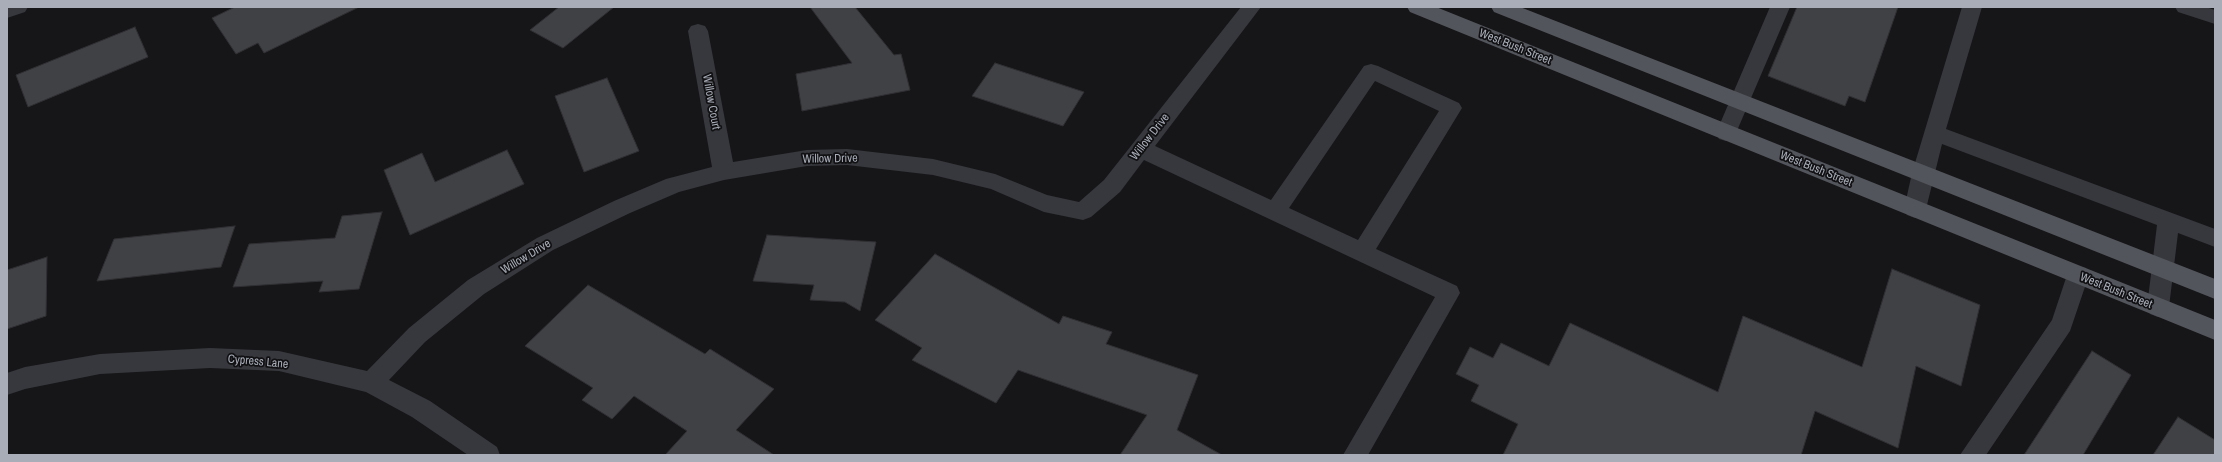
<!DOCTYPE html>
<html>
<head>
<meta charset="utf-8">
<style>
	body { margin:0 }
	#map { position:relative; width:2222px; height:462px; overflow:hidden; background:#161618; font-family:"Archivo Narrow",sans-serif }
	canvas { display:block }
	.frame { position:absolute; inset:0; border:8px solid #a8adb8; pointer-events:none }
</style>
</head>
<body>
<div id="map">
<canvas width="2222" height="462"></canvas>
<div class="frame"></div>
</div>
<script>
const ctx = document.querySelector('canvas').getContext('2d');
ctx.lineJoin = 'round';
function fillPath(path, color) { ctx.fillStyle = color; ctx.fill(path, 'evenodd'); }
const shape = rows => new Path2D(rows.map(r => 'M' + r).join(''));
function stroke(path, color, width, dash) { ctx.strokeStyle = color; ctx.lineWidth = width; ctx.lineCap = dash ? 'butt' : 'round'; ctx.setLineDash(dash || []); ctx.stroke(path); }
function label(font, color, halo, rows, align = 'center') {
  ctx.font = font + ' "Archivo Narrow",sans-serif'; ctx.lineWidth = 3.5; ctx.setLineDash([]); ctx.textBaseline = 'middle'; ctx.strokeStyle = halo; ctx.fillStyle = color; for (const [text, x, y, turn = 0] of rows) {
    ctx.save(); ctx.translate(x, y); ctx.rotate((+turn || 0) * Math.PI / 180); ctx.textAlign = isNaN(turn) ? turn : align; if (halo) ctx.strokeText(text, 0, 0); ctx.fillText(text, 0, 0); ctx.restore();
  }
}
const building = shape([
	[235,7,359,7,264,53,258,43,236,54,212,18,235,7],
	[559,7,614,7,563,48,530,30,559,7],
	[810,7,855,7,894,55,901,54,910,90,802,111,796,74,852,63,810,7],
	[1797,7,1898,7,1865,102,1849,96,1845,106,1768,76,1797,7],
	[135,27,148,57,28,107,16,75,135,27],
	[995,63,1084,92,1063,126,972,96,995,63],
	[607,78,639,151,584,172,555,96,607,78],
	[507,150,524,184,410,235,384,170,422,153,435,182,507,150],
	[382,212,359,289,319,292,323,281,233,287,249,244,335,238,342,216,382,212],
	[235,226,221,267,97,281,114,239,235,226],
	[767,235,876,242,860,311,845,302,810,300,814,285,753,281,767,235],
	[935,254,1059,324,1063,316,1112,332,1106,344,1198,375,1177,430,1222,455,1120,455,1147,415,1018,370,996,403,912,360,922,348,875,320,935,254],
	[47,257,46,316,7,329,7,270,47,257],
	[1892,269,1980,305,1961,386,1916,366,1898,448,1815,411,1801,455,1503,455,1518,424,1471,401,1479,385,1456,374,1470,347,1493,358,1501,343,1549,366,1570,323,1718,392,1743,316,1862,367,1892,269],
	[588,285,705,354,710,349,774,389,736,430,774,455,665,455,687,431,634,396,612,419,582,400,593,388,525,346,588,285],
	[2092,351,2131,375,2083,455,2024,455,2092,351],
	[2178,417,2215,440,2215,455,2153,455,2178,417]
]);
fillPath(building, '#404145');
stroke(building, '#303034', 1);
fillPath(shape([
	[7,7,28,7,25,12,7,18,7,7],
	[1241,7,1261,7,1155,146,1271,200,1364,66,1371,64,1378,66,1459,103,1462,108,1376,249,1457,286,1460,293,1368,455,1343,455,1435,297,1144,160,1120,192,1091,217,1083,220,1044,212,991,189,933,175,847,165,807,166,724,180,679,192,630,213,553,250,484,294,425,342,389,380,430,401,497,447,500,455,468,455,412,417,366,392,279,371,210,368,100,374,25,389,7,395,7,373,25,367,100,354,210,348,279,351,367,371,409,328,468,280,537,238,614,201,666,179,712,167,688,31,691,26,698,24,705,26,708,31,733,162,807,150,847,149,933,159,995,174,1047,195,1079,202,1104,180,1241,7],
	[1375,81,1439,111,1358,240,1289,208,1375,81],
	[1770,7,1790,7,1736,133,1733,139,1726,141,1719,139,1716,133,1770,7],
	[1962,7,1982,7,1946,129,2215,229,2215,247,2178,233,2169,307,2166,314,2158,317,2150,314,2147,307,2157,225,1942,144,1926,209,1923,215,1915,218,1907,215,1904,209,1912,173,1962,7],
	[2175,7,2206,7,2215,10,2215,24,2178,12,2175,7],
	[2078,266,2086,268,2089,275,2070,331,1986,455,1960,455,2052,320,2067,275,2070,268,2078,266]
]), '#37383d');
fillPath(shape([
	[1407,7,1436,7,2215,320,2215,340,1410,12,1407,7],
	[1491,7,1520,7,2215,279,2215,299,1494,12,1491,7]
]), '#53555c');
label('12px', '#a8adb8', '#111113', [
	["West Bush Street",1515,47,22],
	["Willow Court",711,102,80],
	["Willow Drive",1150,137,-52],
	["Willow Drive",830,159,-1],
	["West Bush Street",1816,169,22],
	["Willow Drive",526,257,-31],
	["West Bush Street",2116,291,22],
	["Cypress Lane",258,362,5]
]);
</script>
</body>
</html>
